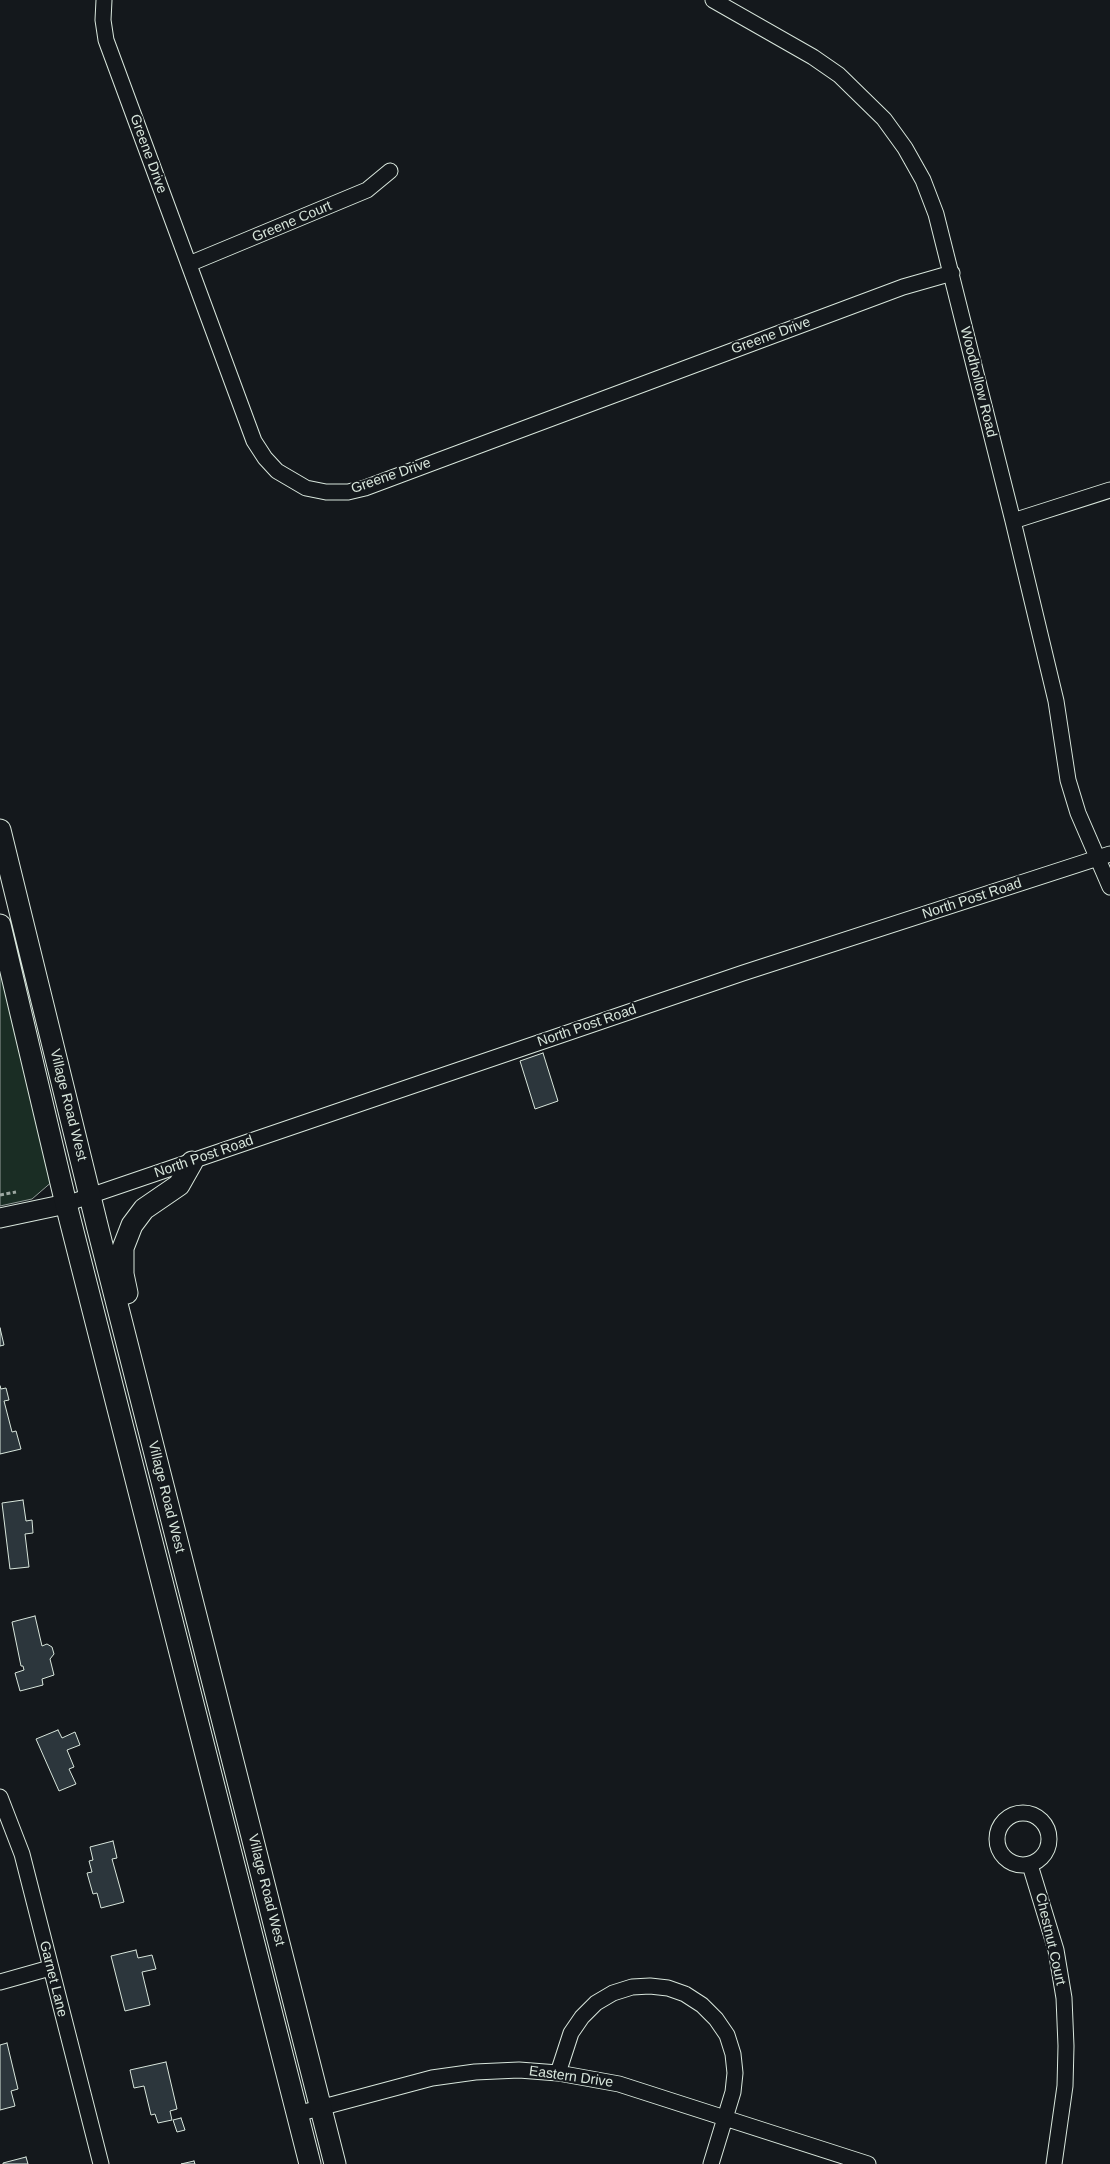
<!DOCTYPE html>
<html>
<head>
<meta charset="utf-8">
<style>
	body { margin:0 }
	canvas { display:block; background:#14181c }
</style>
</head>
<body>
<canvas width="1110" height="2164"></canvas>
<script>
const ctx = document.querySelector('canvas').getContext('2d');
ctx.lineJoin = 'round';
function fillPath(path, color) { ctx.fillStyle = color; ctx.fill(path, 'evenodd'); }
const shape = rows => new Path2D(rows.map(r => 'M' + r).join(''));
function stroke(path, color, width, dash) { ctx.strokeStyle = color; ctx.lineWidth = width; ctx.lineCap = dash ? 'butt' : 'round'; ctx.setLineDash(dash || []); ctx.stroke(path); }
function label(font, color, halo, rows, align = 'center') {
  ctx.font = font + ' Helvetica,sans-serif'; ctx.lineWidth = 4; ctx.setLineDash([]); ctx.textBaseline = 'middle'; ctx.strokeStyle = halo; ctx.fillStyle = color; for (const [text, x, y, turn = 0] of rows) {
    ctx.save(); ctx.translate(x, y); ctx.rotate((+turn || 0) * Math.PI / 180); ctx.textAlign = isNaN(turn) ? turn : align; if (halo) ctx.strokeText(text, 0, 0); ctx.fillText(text, 0, 0); ctx.restore();
  }
}
const green = shape([
	[0,960,54,1180,32,1199,0,1206,0,960]
]);
fillPath(green, '#1a2d24');
stroke(green, '#939e99', 1);
const building = shape([
	[543,1053,558,1101,535,1109,520,1061,543,1053],
	[0,1328,4,1345,0,1346,0,1328],
	[0,1386,1,1389,6,1388,9,1400,4,1401,12,1432,16,1431,21,1449,0,1454,0,1386],
	[23,1500,26,1521,32,1520,33,1533,25,1534,29,1567,10,1569,2,1503,23,1500],
	[35,1616,42,1646,47,1644,52,1647,54,1654,50,1659,54,1675,42,1679,43,1685,20,1691,15,1673,24,1670,23,1666,21,1666,12,1622,35,1616],
	[58,1730,62,1738,75,1732,80,1745,67,1750,74,1767,69,1769,76,1784,59,1791,36,1739,58,1730],
	[113,1841,117,1858,112,1859,124,1902,101,1908,97,1893,93,1894,87,1873,92,1872,89,1861,93,1860,90,1847,113,1841],
	[136,1950,138,1958,152,1955,156,1969,142,1972,150,2005,125,2011,111,1956,136,1950],
	[7,2043,18,2089,11,2091,15,2106,0,2110,0,2045,7,2043],
	[166,2062,177,2109,170,2111,172,2120,158,2123,155,2114,151,2115,144,2086,134,2088,130,2070,166,2062],
	[181,2118,185,2130,177,2132,173,2120,181,2118],
	[26,2157,28,2164,3,2164,3,2163,26,2157],
	[194,2161,195,2164,181,2164,194,2161]
]);
fillPath(building, '#2c363c');
stroke(building, '#d8e6dc', 1);
const minor = shape([
	[104,0,103,20,106,40,254,441,265,458,277,471,306,488,326,492,348,492,365,488,903,287,952,273],
	[713,0,813,57,839,75,884,119,905,148,923,180,936,214,1013,521,1056,701,1068,780,1078,813,1110,887],
	[189,264,367,190,390,171],
	[1013,521,1110,490],
	[66,1204,743,973,1110,854],
	[0,1797,22,1854,101,2164],
	'997 1839a26 26 0 1 1 52 0a26 26 0 1 1-52 0Z',
	[1030,1865,1056,1950,1064,1998,1066,2046,1065,2086,1054,2164],
	[0,1982,50,1968],
	[558,2073,571,2033,582,2017,596,2003,613,1993,632,1987,650,1986,668,1988,685,1994,702,2005,716,2019,727,2035,733,2054,735,2073,733,2092,711,2164],
	[297,2114,432,2078,475,2072,519,2070,558,2073,619,2084,868,2164]
]);
const tertiary = shape([
	[0,1218,66,1204]
]);
const secondary = shape([
	[0,830,98,1229,335,2164],
	[0,925,66,1204,310,2164],
	[127,1293,123,1274,123,1248,132,1225,144,1209,179,1185,192,1162]
]);
stroke(minor, '#d8e6dc', 17);
stroke(tertiary, '#d8e6dc', 21);
stroke(secondary, '#d8e6dc', 23);
stroke(shape([
	[0,1195,16,1192]
]), '#9da8a2', 3, [4, 2.5]);
stroke(minor, '#14181c', 15);
stroke(tertiary, '#14181c', 19);
stroke(secondary, '#14181c', 21);
label('14px', '#d8e6dc', '#14181c', [
	["Greene Drive",148,154,70],
	["Greene Court",292,222,-23],
	["Greene Drive",771,336,-20],
	["Woodhollow Road",978,382,76],
	["Greene Drive",391,476,-19],
	["North Post Road",972,899,-18],
	["North Post Road",587,1026,-19],
	["Village Road West",68,1105,76],
	["North Post Road",204,1157,-19],
	["Village Road West",166,1497,76],
	["Village Road West",266,1890,76],
	["Chestnut Court",1050,1939,77],
	["Garnet Lane",53,1979,76],
	["Eastern Drive",571,2077,8]
]);
</script>
</body>
</html>
